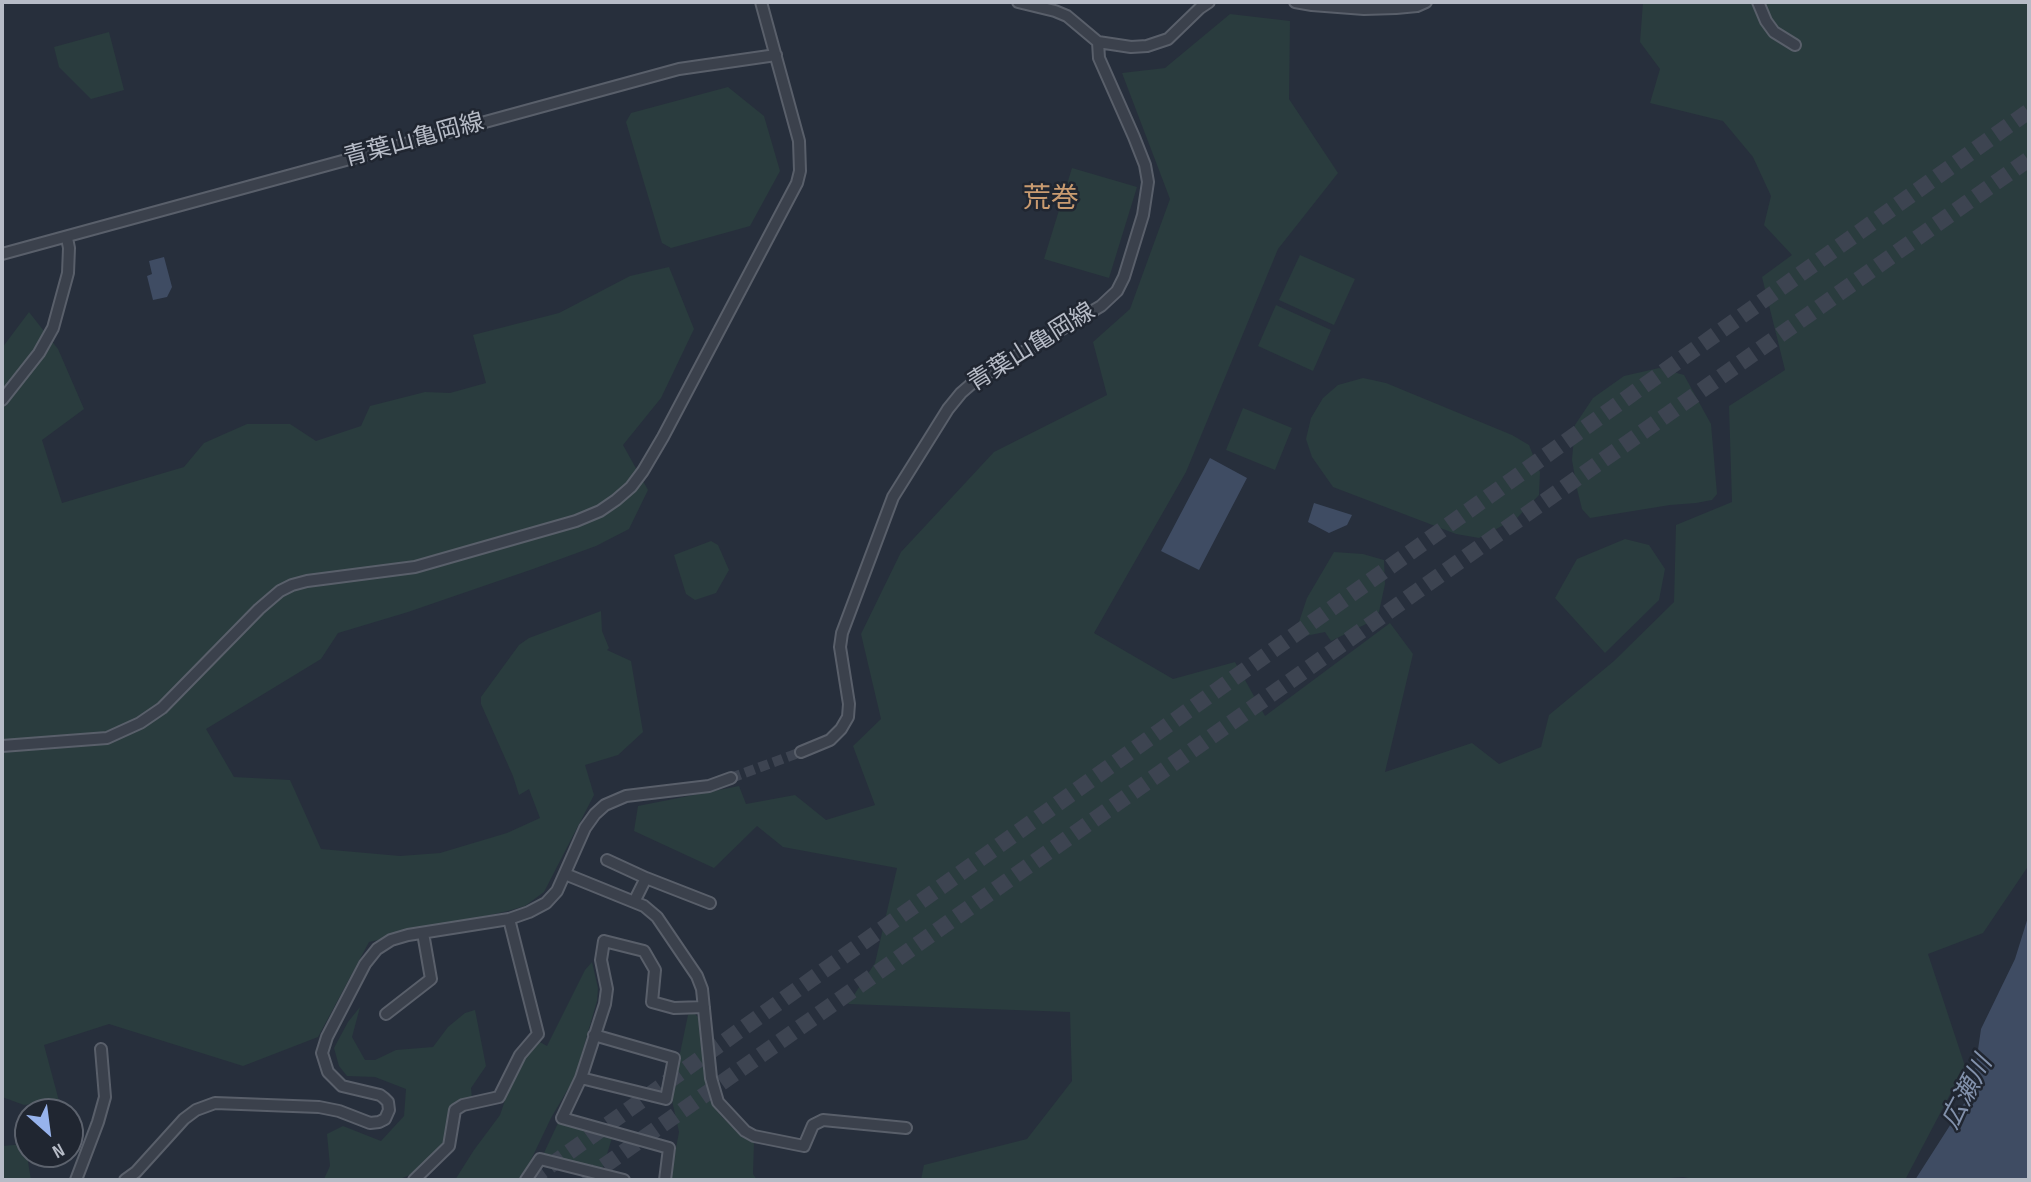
<!DOCTYPE html>
<html>
<head>
<meta charset="utf-8">
<style>
	body { margin:0 }
	#map { position:relative; width:2031px; height:1182px; overflow:hidden; background:#272f3c; font-family:"Sofia Sans Condensed",sans-serif }
	canvas { display:block }
	.frame { position:absolute; inset:0; border:4px solid #b7bcc7; pointer-events:none }
	.north { position:absolute; left:14px; top:1098px; width:70px; height:70px; box-sizing:border-box; background:#202631; border:2px solid #5c626d; border-radius:50%; rotate:152deg; font-size:19px; font-weight:700; line-height:28px; text-align:center; color:#b7bcc7 }
	.north::after { content:''; display:block; margin:auto; width:24px; height:32px; background:#97b3ec; clip-path:polygon(50% 0,100% 100%,50% 72%,0 100%) }
</style>
</head>
<body>
<div id="map">
<canvas width="2031" height="1182"></canvas>
<div class="frame"></div>
<div class="north">N</div>
</div>
<script>
const ctx = document.querySelector('canvas').getContext('2d');
ctx.lineJoin = 'round';
function fillPath(path, color) { ctx.fillStyle = color; ctx.fill(path, 'evenodd'); }
const shape = rows => new Path2D(rows.map(r => 'M' + r).join(''));
function stroke(path, color, width, dash) { ctx.strokeStyle = color; ctx.lineWidth = width; ctx.lineCap = dash ? 'butt' : 'round'; ctx.setLineDash(dash || []); ctx.stroke(path); }
function label(font, color, halo, rows, align = 'center') {
  ctx.font = font + ' "Sofia Sans Condensed","Noto Sans JP",sans-serif'; ctx.lineWidth = 5; ctx.setLineDash([]); ctx.textBaseline = 'middle'; ctx.strokeStyle = halo; ctx.fillStyle = color; for (const [text, x, y, turn = 0] of rows) {
    ctx.save(); ctx.translate(x, y); ctx.rotate((+turn || 0) * Math.PI / 180); ctx.textAlign = isNaN(turn) ? turn : align; if (halo) ctx.strokeText(text, 0, 0); ctx.fillText(text, 0, 0); ctx.restore();
  }
}
fillPath(shape([
	[1643,2,2029,2,2029,865,1983,933,1928,954,1965,1066,1905,1180,1699,1180,1683,1177,1648,1180,1575,1179,1570,1180,921,1180,924,1165,1027,1139,1072,1081,1070,1012,848,1004,875,963,897,868,783,847,757,826,714,868,634,831,638,806,739,786,746,804,795,795,826,820,875,805,853,746,881,719,861,634,901,552,994,452,1107,395,1093,342,1130,309,1170,199,1122,73,1165,68,1230,14,1290,21,1289,99,1338,173,1278,249,1186,472,1094,633,1173,679,1235,662,1265,716,1390,623,1413,654,1385,772,1472,743,1499,764,1541,747,1549,715,1614,661,1674,602,1676,525,1732,502,1729,406,1785,370,1762,277,1792,255,1764,225,1771,196,1753,157,1723,121,1650,103,1660,69,1640,42],
	[109,32,124,90,91,99,59,67,54,47],
	[728,87,764,116,780,171,750,226,671,248,662,243,626,122,631,113],
	[1072,168,1137,187,1109,278,1044,259],
	[1300,255,1355,279,1334,325,1279,300],
	[669,267,694,329,661,398,623,445,648,490,629,529,596,546,533,569,408,612,338,633,321,659,206,729,234,777,290,780,321,849,400,856,440,853,507,833,540,818,529,789,519,795,513,776,481,704,481,697,519,645,529,638,601,611,602,631,609,648,607,650,631,661,643,732,618,755,585,765,594,795,544,892,525,906,508,911,369,942,318,1037,243,1066,109,1024,44,1045,59,1101,24,1105,2,1097,2,348,29,312,58,349,84,409,42,440,62,503,184,467,204,443,247,424,290,424,316,441,361,426,370,406,425,392,450,393,486,383,473,335,559,313,630,276],
	[1276,305,1331,330,1313,371,1258,346],
	[1659,368,1684,375,1711,424,1717,494,1712,500,1696,503,1670,505,1590,518,1582,509,1577,489,1572,460,1575,425,1593,398,1624,376],
	[1363,378,1386,383,1512,435,1529,445,1540,472,1539,495,1517,518,1479,538,1456,534,1333,487,1312,457,1306,439,1311,418,1323,398,1338,385],
	[1243,408,1292,428,1275,470,1226,450],
	[1625,539,1649,545,1665,569,1659,600,1605,653,1555,598,1577,559],
	[711,541,718,545,729,570,716,593,695,600,686,594,674,555],
	[1334,552,1363,554,1384,560,1385,584,1379,612,1366,624,1331,641,1325,632,1305,636,1299,622,1307,598],
	[592,962,598,988,597,1001,575,1077,551,1118,530,1162,518,1180,455,1180,474,1150,500,1115,518,1062,538,1041,547,1046,585,970],
	[360,1007,352,1037,365,1060,375,1060,396,1050,433,1047,448,1027,465,1013,475,1010,486,1066,471,1088,472,1099,454,1105,448,1137,418,1172,397,1180,301,1180,324,1179,330,1166,327,1134,343,1126,381,1141,404,1116,406,1089,375,1077,347,1076,339,1066,334,1048,348,1022],
	[694,1013,700,1019,701,1041,710,1101,722,1117,745,1138,754,1142,753,1174,757,1180,670,1180,679,1132,671,1096,688,1015],
	[558,1123,612,1138,602,1170,543,1155],
	[25,1144,31,1180,2,1180,2,1146]
]), '#2a3c3e');
fillPath(shape([
	[164,257,172,287,167,297,153,300,147,276,152,274,149,261],
	[1210,458,1247,478,1199,570,1161,551],
	[1314,503,1352,515,1347,525,1329,533,1308,522],
	[2029,914,2029,1175,2026,1180,1915,1180,1972,1091,1981,1029,2015,959]
]), '#3f4c63');
stroke(shape([
	[731,778,801,752]
]), '#3d4451', 10, [10, 5]);
stroke(shape([
	[530,1180,2029,111],
	[584,1180,2029,159]
]), '#3d4451', 16, [16, 8]);
const minor = shape([
	[1018,2,1055,11,1067,16,1098,42,1131,47,1147,46,1168,39,1200,8,1209,2],
	[1295,2,1312,5,1364,9,1396,8,1417,6,1426,2],
	[1758,2,1766,21,1774,32,1795,45],
	[2,254,679,69,776,55],
	[2,400,39,353,53,328,68,273,69,248,67,238],
	[2,746,107,738,140,723,162,708,259,609,280,591,292,585,307,581,415,567,576,521,600,511,616,500,631,487,643,471,663,437,797,183,800,171,799,141,761,2],
	[801,752,830,740,841,729,848,717,849,704,840,647,842,633,893,497,948,409,961,393,976,380,1101,306,1117,291,1124,277,1143,215,1148,182,1145,165,1134,137,1099,58,1098,42],
	[607,860,646,878,634,902],
	[565,874,644,906,657,917,697,976,702,989,711,1078,718,1102,745,1131,754,1136,804,1146,813,1125,823,1120,906,1128],
	[646,878,710,903],
	[386,1014,431,979,423,933],
	[581,1078,666,1099,674,1058,594,1035],
	[76,1180,98,1122,105,1097,101,1049],
	[125,1180,136,1172,184,1119,196,1110,215,1103,319,1107,339,1111,370,1123,379,1122,385,1119,389,1110,388,1102,384,1098,380,1095,342,1086,328,1072,322,1053,327,1037,365,964,377,949,391,940,408,935,509,919,529,912,546,903,557,891,585,828,595,814,605,805,626,796,709,786,731,778],
	[414,1180,449,1146,455,1110,463,1105,499,1097,520,1055,538,1034,509,919],
	[526,1180,540,1159,624,1180],
	[665,1180,669,1148,562,1118,581,1078,605,1004,607,989,601,960,604,941,644,951,655,970,652,1002,674,1008,704,1007]
]);
stroke(minor, '#595f6a', 14);
stroke(minor, '#3b414c', 10);
label('24px', '#b7bcc7', '#202631', [
	["青葉山亀岡線",414,141,-15],
	["青葉山亀岡線",1032,348,-32]
]);
label('italic 26px', '#8291ab', '#202631', [
	["広瀬川",1968,1093,-62]
]);
label('28px', '#c99b70', '#202631', [
	["荒巻",1051,200]
]);
</script>
</body>
</html>
